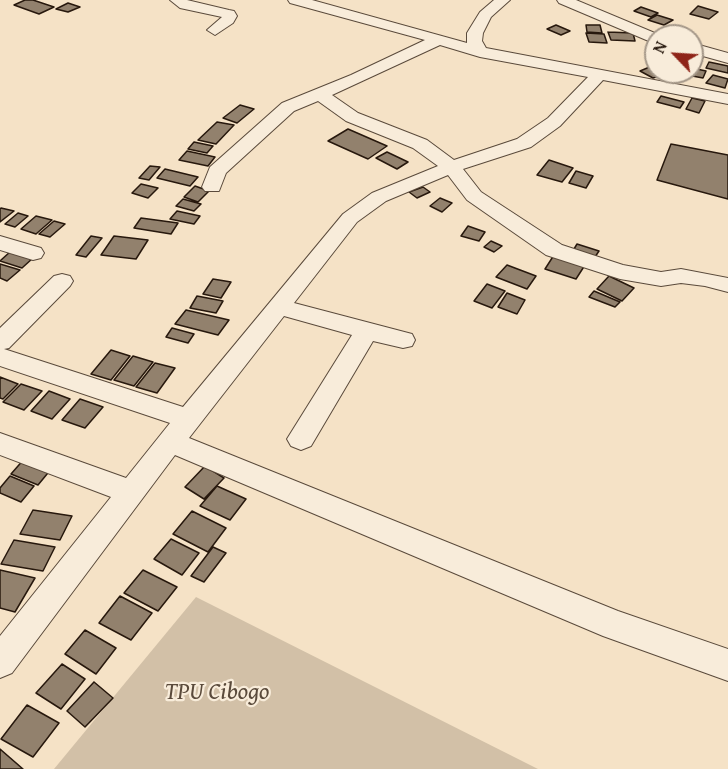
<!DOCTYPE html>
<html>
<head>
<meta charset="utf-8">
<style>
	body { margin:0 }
	#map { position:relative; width:728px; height:769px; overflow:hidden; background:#f5e2c6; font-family:"Gentium Book Plus",serif }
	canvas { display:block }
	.north { position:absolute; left:644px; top:24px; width:60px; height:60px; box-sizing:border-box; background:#f8ecda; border:2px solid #a49788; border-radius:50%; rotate:295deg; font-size:16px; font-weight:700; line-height:24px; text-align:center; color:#27180d }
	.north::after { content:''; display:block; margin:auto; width:21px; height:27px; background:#8f2418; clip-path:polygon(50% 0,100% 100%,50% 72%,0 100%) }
</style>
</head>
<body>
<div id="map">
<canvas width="728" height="769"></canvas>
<div class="north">N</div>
</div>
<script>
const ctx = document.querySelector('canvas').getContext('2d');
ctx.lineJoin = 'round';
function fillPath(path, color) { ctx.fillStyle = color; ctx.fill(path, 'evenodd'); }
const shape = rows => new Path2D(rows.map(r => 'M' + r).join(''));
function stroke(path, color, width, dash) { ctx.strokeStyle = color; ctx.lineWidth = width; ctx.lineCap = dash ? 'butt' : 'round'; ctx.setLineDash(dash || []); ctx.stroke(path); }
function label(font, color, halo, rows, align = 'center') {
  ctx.font = font + ' "Gentium Book Plus",serif'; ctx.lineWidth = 4.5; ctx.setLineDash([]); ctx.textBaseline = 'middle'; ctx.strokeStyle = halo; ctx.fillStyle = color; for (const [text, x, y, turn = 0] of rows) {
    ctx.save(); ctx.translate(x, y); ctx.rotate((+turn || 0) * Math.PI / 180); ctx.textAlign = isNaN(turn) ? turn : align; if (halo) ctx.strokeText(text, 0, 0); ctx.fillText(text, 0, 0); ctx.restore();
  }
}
fillPath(shape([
	[196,597,538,769,54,769]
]), '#d2c0a7');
const building = shape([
	[25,0,33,0,54,7,39,14,14,5,25,0],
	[68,3,80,7,68,12,56,9,68,3],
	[698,6,718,12,709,19,690,14,698,6],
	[641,7,658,13,651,17,634,11,641,7],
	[657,15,673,20,664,25,648,20,657,15],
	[556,25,570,31,561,35,547,29,556,25],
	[586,25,600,25,602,33,587,32,586,25],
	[608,32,633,33,635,41,611,40,608,32],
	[586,33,604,34,607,43,589,42,586,33],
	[692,52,704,54,700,66,692,64,692,52],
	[709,62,728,66,728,73,706,68,709,62],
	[652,66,656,69,656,72,665,74,653,78,640,71,652,66],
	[692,68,706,71,703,78,687,75,688,72,692,72,692,68],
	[713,75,728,79,725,88,706,83,713,75],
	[661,96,684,102,680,108,657,102,661,96],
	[692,98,705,101,699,113,686,109,692,98],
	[240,105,254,109,237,123,223,118,240,105],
	[217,122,234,125,216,144,198,140,217,122],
	[348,129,387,146,368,159,328,141,348,129],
	[194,142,213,146,207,153,188,149,194,142],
	[671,144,728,155,728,199,657,180,671,144],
	[187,151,215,157,208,166,179,160,187,151],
	[387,152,408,162,397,169,376,158,387,152],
	[549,160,573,168,562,182,537,175,549,160],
	[150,166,160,167,149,180,139,178,150,166],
	[165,169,198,177,190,186,157,178,165,169],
	[576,171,593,176,586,188,569,183,576,171],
	[141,184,158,188,148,198,132,193,141,184],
	[195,186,209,191,198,202,184,197,195,186],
	[423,187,430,192,417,198,409,192,423,187],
	[440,198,452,203,442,212,430,206,440,198],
	[183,199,201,204,194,211,176,206,183,199],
	[1,208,14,211,0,222,0,209,1,208],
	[177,211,200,216,194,224,170,219,177,211],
	[18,213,28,216,15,227,5,224,18,213],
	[36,216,52,220,36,234,21,229,36,216],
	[141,218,178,223,171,234,134,228,141,218],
	[54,221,65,224,50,237,39,234,54,221],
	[468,226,485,232,479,241,461,236,468,226],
	[91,236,102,238,86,257,76,255,91,236],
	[114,236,148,240,136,259,101,255,114,236],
	[491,241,502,246,494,252,484,247,491,241],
	[577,244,599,251,595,257,574,249,577,244],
	[11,251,33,258,22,268,0,261,11,251],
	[554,255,585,265,576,279,545,269,554,255],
	[0,264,20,270,7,281,0,278,0,264],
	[507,265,536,276,527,289,496,277,507,265],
	[609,276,634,288,622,301,597,289,609,276],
	[213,279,231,282,221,298,203,294,213,279],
	[487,284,505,291,492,308,474,301,487,284],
	[594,291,620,302,615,307,589,297,594,291],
	[507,293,525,300,517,314,498,307,507,293],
	[197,296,223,301,216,313,190,308,197,296],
	[186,310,229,320,218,335,175,324,186,310],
	[172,328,194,334,188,343,166,337,172,328],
	[111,350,130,356,111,380,91,374,111,350],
	[133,356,153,362,134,386,114,380,133,356],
	[155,363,175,368,157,393,136,387,155,363],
	[0,377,18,384,3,399,0,398,0,377],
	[21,384,42,391,24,410,3,402,21,384],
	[49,391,70,399,52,419,31,411,49,391],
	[80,399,103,407,85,428,62,420,80,399],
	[25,458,52,468,38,485,11,474,25,458],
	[205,466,224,478,204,499,185,487,205,466],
	[10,476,34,486,21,502,0,493,0,488,10,476],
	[217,486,246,499,230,520,200,506,217,486],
	[33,510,72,516,60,540,20,534,33,510],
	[192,511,226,528,208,552,173,534,192,511],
	[171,539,199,553,182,575,154,559,171,539],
	[14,540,55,547,43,571,1,564,14,540],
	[213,547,226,553,204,582,191,576,213,547],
	[0,570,35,578,15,612,0,608,0,570],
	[143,570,177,587,158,611,124,593,143,570],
	[120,596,152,613,131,640,99,623,120,596],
	[85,630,116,648,96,674,65,654,85,630],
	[62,664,85,679,61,709,36,693,62,664],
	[94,682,113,698,85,727,67,711,94,682],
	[27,705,59,723,33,757,1,739,27,705],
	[0,749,23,769,0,769,0,749]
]);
fillPath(building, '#92816d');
stroke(building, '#27180d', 1.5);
const minor = shape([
	[170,0,187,0,229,10,234,11,237,16,233,23,215,35,207,30,222,17,180,8,170,0],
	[288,0,312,0,467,43,467,33,480,12,494,0,510,0,491,17,483,33,482,41,486,48,728,94,728,104,603,80,560,126,531,147,463,169,481,192,562,245,623,265,661,272,681,269,728,278,728,292,705,286,681,283,661,286,620,279,546,255,467,200,448,175,386,201,357,222,294,303,412,334,415,340,412,346,403,348,373,341,311,446,301,450,291,446,287,439,352,335,284,316,189,438,618,611,728,649,728,681,603,636,175,455,12,673,0,678,0,636,111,497,0,455,0,433,126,478,170,423,0,366,0,328,54,276,62,274,70,276,73,281,70,286,9,348,4,349,183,407,343,214,372,193,438,166,413,148,346,121,318,101,294,111,226,173,219,191,205,191,202,187,210,167,282,103,351,75,425,40,290,3,288,0],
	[440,45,480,57,588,77,548,118,517,139,454,160,427,140,358,113,332,95,440,45],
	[557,0,576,0,662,36,656,36,656,44,651,42,559,3,557,0],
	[692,43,728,53,728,63,692,53,692,43],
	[0,236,41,248,44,253,41,258,33,260,0,250,0,236]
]);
stroke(minor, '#5a4a3b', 2);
fillPath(minor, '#f8ecda');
label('italic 24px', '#5a4a3b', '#f8ecda', [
	["TPU Cibogo",217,693]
]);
</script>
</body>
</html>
